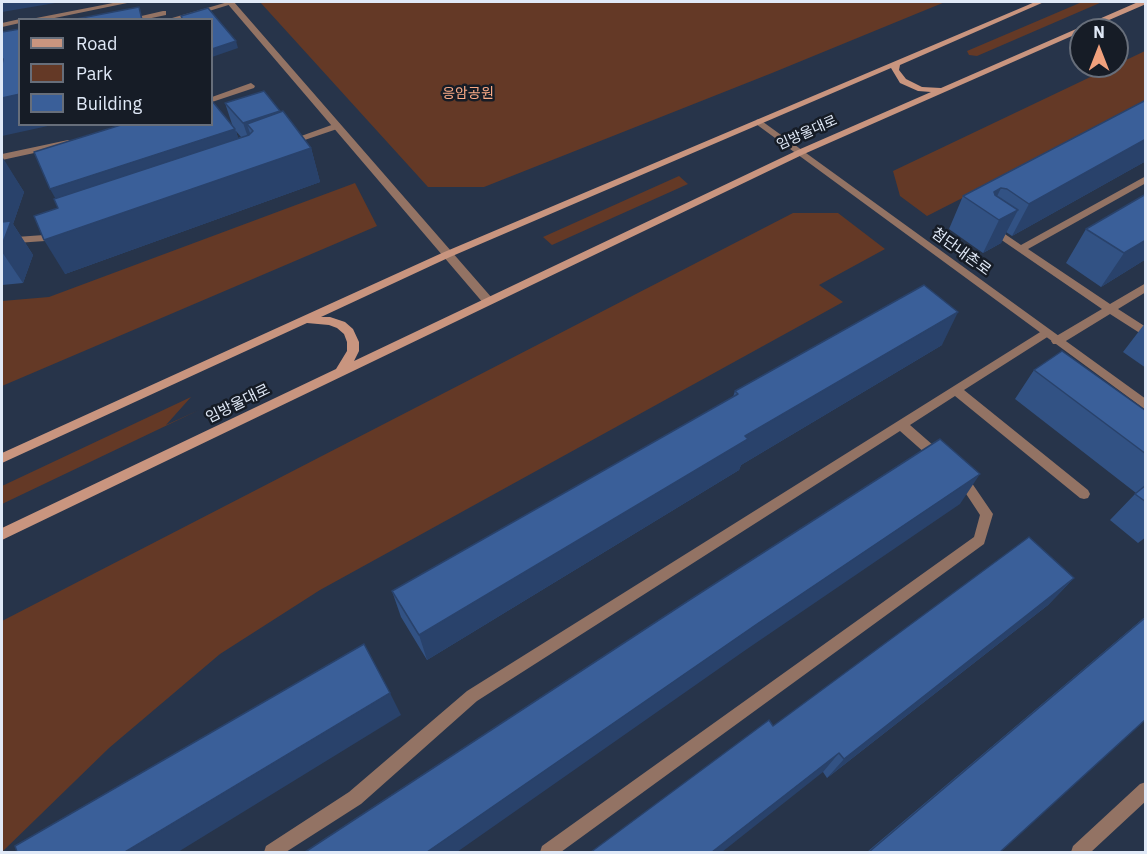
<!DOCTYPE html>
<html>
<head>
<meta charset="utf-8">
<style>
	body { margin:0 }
	#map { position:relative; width:1147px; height:854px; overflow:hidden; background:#27344a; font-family:"IBM Plex Sans",sans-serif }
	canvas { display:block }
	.frame { position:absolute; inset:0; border:3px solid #e0e9f7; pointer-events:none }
	.legend { position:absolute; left:18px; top:18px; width:195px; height:108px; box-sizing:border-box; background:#161c26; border:2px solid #676e7a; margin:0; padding:8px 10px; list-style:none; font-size:18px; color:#e0e9f7 }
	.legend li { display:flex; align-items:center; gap:12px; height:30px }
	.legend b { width:30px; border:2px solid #676e7a }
	.north { position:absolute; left:1069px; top:18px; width:60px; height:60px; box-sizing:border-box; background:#161c26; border:2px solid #676e7a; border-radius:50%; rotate:0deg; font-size:16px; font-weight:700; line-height:24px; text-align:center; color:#e0e9f7 }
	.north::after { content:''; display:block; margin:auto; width:21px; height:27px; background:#f1a17d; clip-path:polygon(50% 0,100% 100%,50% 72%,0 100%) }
</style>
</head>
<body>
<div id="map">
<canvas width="1147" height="854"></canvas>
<div class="frame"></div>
<ul class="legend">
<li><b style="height:8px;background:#c9957f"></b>Road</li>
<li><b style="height:16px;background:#643926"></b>Park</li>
<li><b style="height:16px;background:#3a5f99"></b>Building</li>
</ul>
<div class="north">N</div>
</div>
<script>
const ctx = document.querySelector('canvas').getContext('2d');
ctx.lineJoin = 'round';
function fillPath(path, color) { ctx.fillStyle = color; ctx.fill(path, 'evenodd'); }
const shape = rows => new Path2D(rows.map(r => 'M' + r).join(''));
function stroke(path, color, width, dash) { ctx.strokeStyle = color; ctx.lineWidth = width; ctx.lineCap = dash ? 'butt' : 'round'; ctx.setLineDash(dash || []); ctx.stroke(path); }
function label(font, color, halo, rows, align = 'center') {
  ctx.font = font + ' "IBM Plex Sans","Noto Sans KR",sans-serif'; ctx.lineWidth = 5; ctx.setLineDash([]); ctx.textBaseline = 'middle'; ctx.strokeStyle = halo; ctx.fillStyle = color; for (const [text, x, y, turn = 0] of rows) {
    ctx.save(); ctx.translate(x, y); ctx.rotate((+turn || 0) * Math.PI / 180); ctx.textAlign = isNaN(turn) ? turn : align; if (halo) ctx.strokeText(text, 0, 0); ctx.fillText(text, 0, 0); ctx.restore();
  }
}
fillPath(shape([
	[260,2,945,2,772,73,484,187,428,187],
	[1082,2,1102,2,977,56,969,55,967,51],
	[1145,51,1145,105,927,216,900,196,893,171],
	[679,176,688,184,552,245,543,237],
	[355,183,377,226,2,386,2,301,49,297],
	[793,213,838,213,885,249,819,285,843,302,320,590,220,654,109,748,2,852,2,621],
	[191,397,166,425,199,410,2,504,2,486]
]), '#643926');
fillPath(shape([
	[118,2,132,2,45,20,26,20,118,2],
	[228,2,235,3,180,20,165,20,228,2],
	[163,11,166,11,166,15,142,20,124,20,163,11],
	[20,19,23,20,20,20,20,23,2,27,2,23,20,19],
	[251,83,255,86,254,88,212,102,212,97,251,83],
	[337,123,340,124,340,128,290,145,284,145,282,143,337,123],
	[68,140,71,141,71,145,2,160,2,154,68,140],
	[1146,176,1146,183,1028,249,1110,304,1146,283,1146,292,1118,309,1146,327,1146,337,1110,314,1061,344,1053,344,1051,341,1053,338,1102,309,987,230,988,228,996,228,1021,245,1146,176],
	[56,231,60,232,60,236,45,241,2,244,2,238,44,235,56,231],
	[1045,329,1051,333,1049,336,964,390,1088,490,1090,494,1088,498,1084,499,1080,498,955,396,910,425,942,453,944,457,942,461,934,461,900,431,477,701,361,804,286,852,264,852,266,846,349,792,467,691,1045,329],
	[961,472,965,473,993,514,984,544,561,852,540,852,542,846,974,537,980,515,955,477,957,473,961,472],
	[1146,782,1146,801,1091,852,1071,852,1073,846,1140,784,1146,782]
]), '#937364');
fillPath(shape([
	[226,2,234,2,492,298,493,301,492,304,484,304,226,2],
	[759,119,1146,399,1146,410,756,124,756,120,759,119]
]), '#937364');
fillPath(shape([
	[1035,2,1044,2,900,65,899,70,906,79,922,87,941,88,1138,2,1146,2,1146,4,1086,30,1081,30,1081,32,804,154,2,540,2,528,336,369,347,351,347,342,344,334,337,328,329,325,307,323,2,463,2,453,442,253,1035,2],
	[891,68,900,83,918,91,931,92,798,150,354,361,359,351,359,342,353,329,345,322,330,317,321,317,450,257,891,68]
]), '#c9957f');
fillPath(shape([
	[1146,100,1146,161,1012,236,1006,232,1001,243,983,253,949,229,963,196],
	[225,103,280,111,311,148,320,182,65,274,58,208,233,127],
	[236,131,241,137,238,138],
	[2,158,24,192,13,224,33,255,23,283,2,285],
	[1146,194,1146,259,1101,287,1066,263,1086,229],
	[1146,322,1146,368,1123,352],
	[942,345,741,465,739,470,427,660,401,617,392,591,733,397,735,391],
	[1034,370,1146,411,1146,537,1138,543,1110,520,1136,493,1015,399],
	[1074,578,1048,605,827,778,823,772,773,726],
	[1146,616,1146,719,1000,852,867,852]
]), '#325284');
fillPath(shape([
	[2,2,61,2,2,12],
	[236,41,238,48,212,57,212,49],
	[20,94,20,124,57,124,2,136,2,98],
	[280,111,287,137,253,131,247,124,255,148,252,149,243,123],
	[235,129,247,163,70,224,50,189],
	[1146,139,1146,161,1012,236,1029,204],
	[311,148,320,182,65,274,44,240],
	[3,158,24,192,13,224,33,255,23,283,2,252,2,161],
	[1001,188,989,213,994,192],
	[1018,210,1001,243,983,253,999,220],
	[1146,240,1146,259,1101,287,1124,253],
	[958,312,942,345,741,465,739,470,427,660,419,635,745,436],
	[980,474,960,504,747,649,457,852,427,852,757,624],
	[1074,578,1048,605,827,778,844,759],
	[390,693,401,715,178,852,125,852],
	[839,753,823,772,722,852,712,852]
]), '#29426b');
const building = shape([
	[139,7,142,20,71,20,139,7],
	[208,8,236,41,212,49,212,20,183,20,181,16,208,8],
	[20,29,20,94,2,98,2,65,3,59,2,58,2,32,20,29],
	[264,91,280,111,243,123,225,103,264,91],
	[1146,100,1146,139,1029,204,1007,189,1001,188,994,192,995,195,1018,210,999,220,963,196,1146,100],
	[212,101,235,129,50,189,34,152,124,124,212,124,212,101],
	[283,111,311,148,44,240,34,216,58,208,54,199,249,135,253,131,247,124,283,111],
	[1146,194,1146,240,1124,253,1086,229,1146,194],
	[11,221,2,245,2,222,11,221],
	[924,285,958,312,745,436,748,439,419,635,392,591,738,394,735,391,924,285],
	[1062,351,1146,411,1146,454,1034,370,1062,351],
	[940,439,980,474,757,624,427,852,305,852,691,599,940,439],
	[1146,485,1146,502,1135,494,1146,485],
	[1029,537,1074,578,844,759,839,753,712,852,591,852,769,720,773,726,1029,537],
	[1146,617,1146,719,1000,852,869,852,1146,617],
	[364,644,390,693,125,852,17,852,15,846,364,644]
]);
fillPath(building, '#3a5f99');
stroke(building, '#29426b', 1.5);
label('14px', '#fbab87', '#161c26', [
	["응암공원",468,94]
]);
label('14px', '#e0e9f7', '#161c26', [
	["임방울대로",807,133,-24]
]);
label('15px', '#e0e9f7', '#161c26', [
	["첨단내촌로",961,252,36],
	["임방울대로",238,404,-26]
]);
</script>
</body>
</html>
